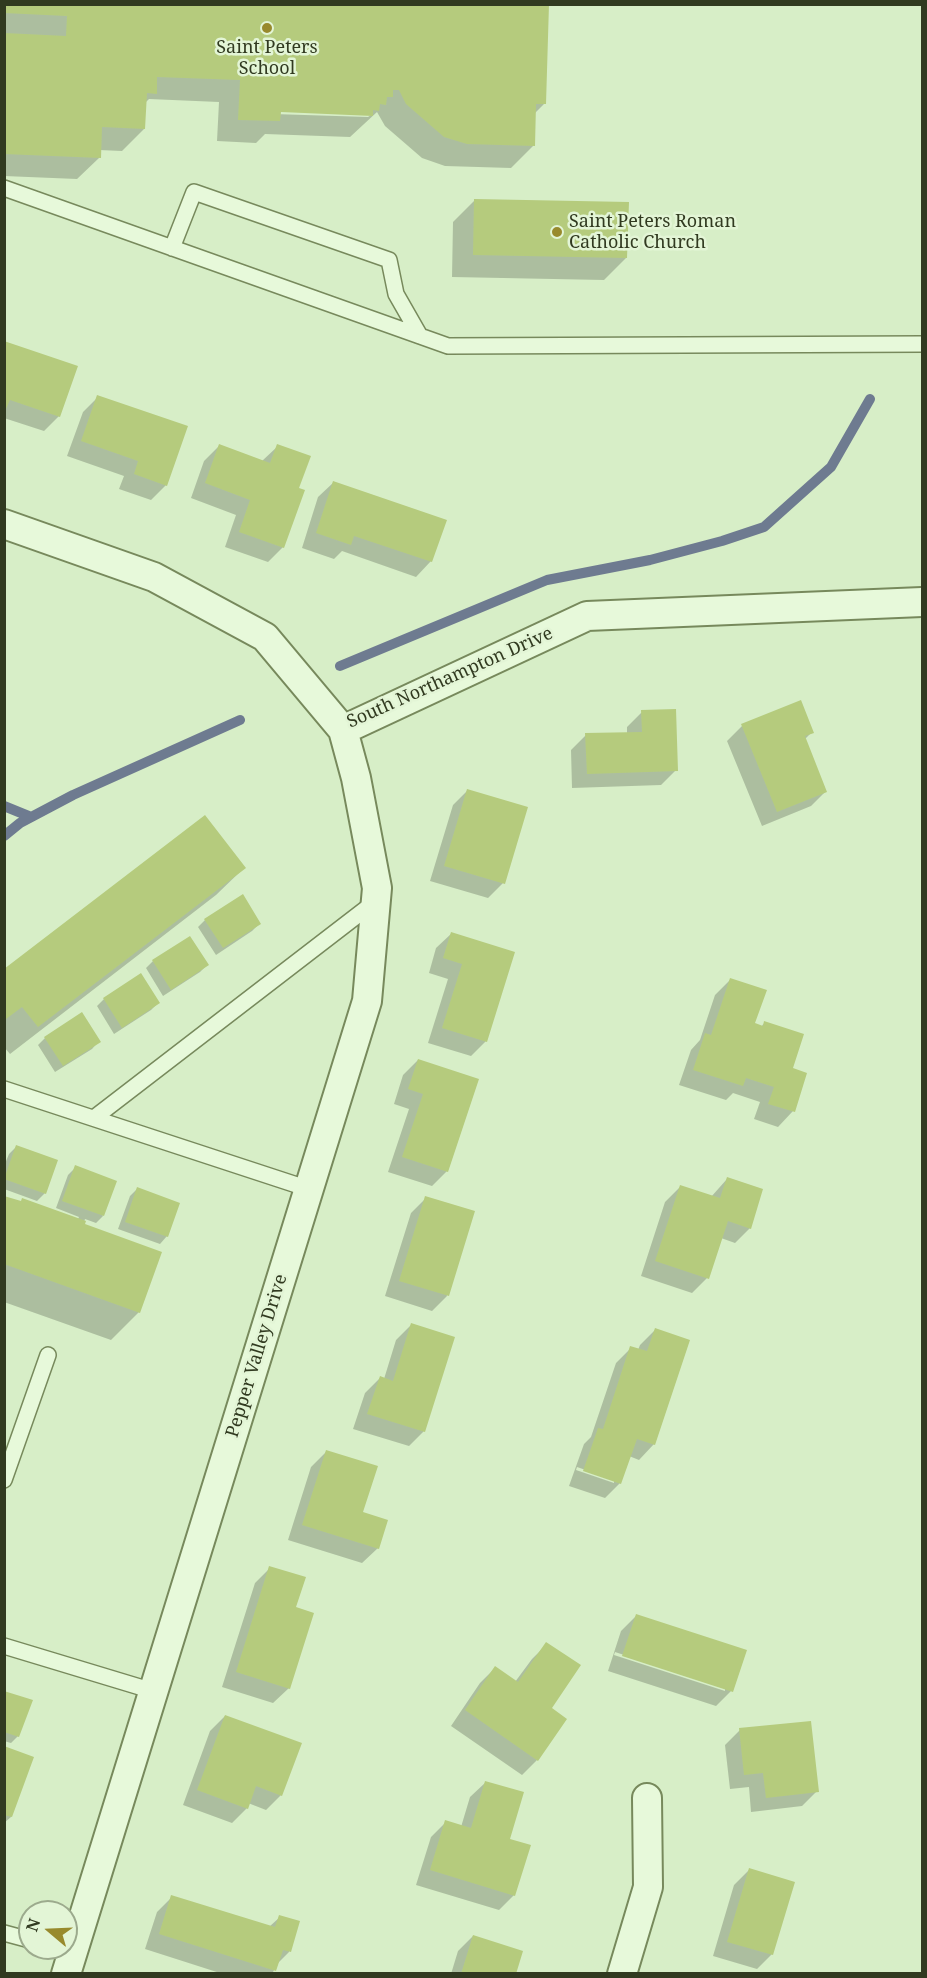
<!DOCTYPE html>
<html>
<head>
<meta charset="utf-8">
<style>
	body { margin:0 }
	#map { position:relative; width:927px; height:1978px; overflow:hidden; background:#d7eec7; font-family:"Noto Serif",serif }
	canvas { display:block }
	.frame { position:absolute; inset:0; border:6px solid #313a20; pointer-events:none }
	.north { position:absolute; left:18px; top:1900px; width:60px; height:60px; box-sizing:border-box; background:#e3f5d6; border:2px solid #9caa8d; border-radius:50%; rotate:289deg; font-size:16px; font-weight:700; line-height:24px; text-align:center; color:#313a20 }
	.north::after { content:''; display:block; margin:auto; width:21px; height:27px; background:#988a2d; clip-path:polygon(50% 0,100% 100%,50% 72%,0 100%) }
</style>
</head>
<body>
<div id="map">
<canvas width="927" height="1978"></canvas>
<div class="frame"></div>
<div class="north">N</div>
</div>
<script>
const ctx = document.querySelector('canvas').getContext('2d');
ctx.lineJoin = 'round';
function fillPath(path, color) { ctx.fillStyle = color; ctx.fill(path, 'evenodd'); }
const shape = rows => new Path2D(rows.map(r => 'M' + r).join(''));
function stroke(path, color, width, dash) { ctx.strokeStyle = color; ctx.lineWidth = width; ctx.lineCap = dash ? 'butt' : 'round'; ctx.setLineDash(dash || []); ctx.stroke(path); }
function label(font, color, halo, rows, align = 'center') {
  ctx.font = font + ' "Noto Serif",serif'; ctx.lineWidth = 5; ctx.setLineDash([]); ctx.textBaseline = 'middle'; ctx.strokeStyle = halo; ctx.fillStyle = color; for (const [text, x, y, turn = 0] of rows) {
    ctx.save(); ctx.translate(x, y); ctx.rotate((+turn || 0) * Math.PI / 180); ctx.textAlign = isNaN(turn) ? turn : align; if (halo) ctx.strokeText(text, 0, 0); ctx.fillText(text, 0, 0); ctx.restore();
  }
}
fillPath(shape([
	[4,4,544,104,534,114,533,146,511,168,445,166,422,158,385,126,377,112,350,137,265,134,256,143,217,141,219,102,149,99,145,103,144,129,122,151,99,150,99,158,77,179,4,176],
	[273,111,371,115,368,117,273,114],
	[475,200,626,258,604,280,452,277,453,222],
	[4,342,59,416,44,431,4,418],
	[98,397,166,485,151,500,119,489,124,476,67,456,83,412],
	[219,446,262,461,278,446,297,489,283,547,268,562,225,547,236,515,191,498,204,461],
	[334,482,431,561,416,577,342,551,334,559,302,548,318,497],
	[642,712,676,770,661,785,572,788,571,750,586,735,627,734,627,727],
	[742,726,812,732,805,739,826,791,811,806,762,826,727,741],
	[468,790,503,883,488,898,430,881,453,805],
	[244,868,216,895,10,1054,4,1047,4,971],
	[205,920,259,924,252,931,216,955,198,927],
	[452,933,513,953,486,1041,471,1056,428,1043,448,979,429,973,436,948],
	[153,961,207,965,200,972,163,996,146,968],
	[730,980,753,1024,761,1027,765,1022,791,1069,793,1111,778,1127,754,1119,760,1102,733,1093,726,1100,679,1085,691,1050,700,1040,715,995],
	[104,999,158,1003,151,1010,114,1034,97,1006],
	[45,1038,99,1041,92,1049,55,1072,38,1045],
	[418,1060,447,1171,432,1186,388,1172,409,1109,394,1104,403,1075],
	[16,1147,45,1193,37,1201,4,1189,4,1166,9,1154],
	[76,1167,103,1216,96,1223,85,1219,83,1225,139,1312,111,1340,4,1302,4,1197,78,1219,79,1217,56,1208,68,1175],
	[727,1179,750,1228,735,1243,721,1238,707,1278,692,1293,641,1276,665,1202,680,1187,711,1197],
	[137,1189,167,1236,160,1244,118,1229,130,1196],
	[426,1198,447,1296,432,1311,385,1296,411,1213],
	[411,1325,424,1431,409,1446,353,1429,365,1393,380,1378,384,1379,396,1340],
	[655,1330,654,1444,639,1460,629,1456,620,1483,605,1498,569,1486,584,1444,591,1437,616,1363,631,1348,638,1350,640,1345],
	[577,1467,614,1480,614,1483,576,1470],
	[326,1452,362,1513,378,1548,362,1563,288,1540,311,1467],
	[270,1568,294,1608,289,1688,273,1703,222,1687,255,1583],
	[636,1616,731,1691,716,1706,608,1671,621,1631],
	[615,1652,725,1688,725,1691,614,1655],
	[547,1644,550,1708,537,1760,522,1775,451,1726,480,1683,495,1668,515,1682,532,1659],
	[4,1692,18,1736,11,1743,4,1741],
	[225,1716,281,1795,266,1810,248,1803,247,1808,232,1823,183,1805,210,1731],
	[740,1730,817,1791,802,1806,751,1812,749,1787,730,1789,725,1745],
	[4,1748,11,1817,4,1823],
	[486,1782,508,1840,514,1895,499,1910,416,1885,431,1837,446,1822,461,1827,470,1797],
	[749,1870,772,1954,757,1969,713,1956,734,1885],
	[172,1897,269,1927,280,1917,298,1922,289,1952,277,1964,272,1974,223,1974,145,1949,157,1912],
	[473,1936,514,1974,451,1974,458,1951]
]), '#0003');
stroke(shape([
	[340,666,547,580,650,560,722,541,764,527,831,467,870,399],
	[4,806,31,817],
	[4,836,20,823,73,795,240,720]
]), '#6e7b90', 10);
fillPath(shape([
	[4,4,549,4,546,104,536,104,535,146,467,144,444,137,406,104,399,90,393,90,393,97,387,97,386,105,380,104,379,111,373,110,373,116,281,112,280,121,238,120,240,80,157,77,157,94,147,93,145,129,102,127,101,158,4,154,4,33,66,36,67,16,4,13],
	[474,199,629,202,627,258,473,255],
	[4,341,78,366,60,417,10,400,4,413],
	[97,395,188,426,167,486,134,474,138,461,81,441],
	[219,444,270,463,277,444,311,456,299,488,305,490,284,548,239,532,250,500,205,483],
	[333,481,447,520,432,562,354,536,351,545,316,533],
	[801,700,814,733,805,736,827,792,777,812,741,724],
	[676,709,678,771,587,774,585,733,642,732,641,710],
	[467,789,528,807,505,884,444,866],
	[205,815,246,868,38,1027,22,1007,6,1019,4,1017,4,969],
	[243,894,261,924,223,948,204,919],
	[451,932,515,952,487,1042,442,1028,462,964,443,958],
	[190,936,209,965,171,990,152,960],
	[141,973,160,1003,122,1028,103,998],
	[730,978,767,990,755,1023,763,1026,764,1021,804,1034,793,1068,807,1073,795,1112,768,1104,774,1087,746,1078,743,1086,693,1070,705,1033,711,1035],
	[82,1012,101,1042,63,1066,44,1037],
	[418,1059,479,1079,448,1172,402,1157,423,1094,408,1089],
	[16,1145,58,1160,46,1194,4,1179],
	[75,1165,117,1181,104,1216,62,1201],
	[727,1177,763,1189,751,1229,728,1221,709,1279,655,1261,680,1185,720,1198],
	[137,1187,180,1203,168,1237,125,1222],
	[4,1196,21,1201,22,1198,86,1221,85,1224,162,1252,140,1313,4,1264],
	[425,1196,475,1211,449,1296,399,1281],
	[411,1323,455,1337,425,1432,367,1414,380,1376,393,1381],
	[655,1328,690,1340,655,1445,637,1439,621,1484,583,1471,598,1428,603,1429,630,1346,647,1351],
	[326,1450,378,1466,363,1512,388,1520,379,1549,302,1525],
	[269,1566,306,1577,296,1607,314,1613,290,1689,236,1672],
	[636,1614,747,1650,733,1692,622,1656],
	[546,1642,581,1665,552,1708,567,1719,538,1761,465,1710,495,1666,518,1682],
	[4,1691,33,1700,19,1737,4,1732],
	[225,1715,302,1743,282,1796,256,1786,248,1809,197,1790],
	[811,1721,819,1792,766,1798,763,1773,744,1775,739,1728],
	[4,1746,34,1757,12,1817,4,1815],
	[485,1781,524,1792,510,1839,531,1845,515,1896,430,1870,445,1820,471,1828],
	[749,1868,795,1882,773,1955,727,1942],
	[171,1895,275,1927,279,1915,300,1921,291,1952,283,1950,276,1971,159,1934],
	[473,1935,523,1951,516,1974,461,1974]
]), '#b5cb7d');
const lane = shape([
	[4,188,448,346,922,344],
	[172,248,194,192,389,260,396,294,420,336],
	[4,1089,309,1189],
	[94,1118,376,901],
	[4,1480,48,1355],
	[4,1646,153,1691],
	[4,1933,30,1940]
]);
const street = shape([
	[4,524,154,577,265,637,343,730,356,778,377,888,367,1001,66,1974],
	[343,730,587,616,922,602],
	[622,1974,648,1887,647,1798]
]);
stroke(lane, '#77895c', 18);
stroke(street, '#77895c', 32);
stroke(lane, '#e7f9da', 15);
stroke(street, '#e7f9da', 28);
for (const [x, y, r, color] of [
	[267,28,6,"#988a2d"],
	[557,232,6,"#988a2d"]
]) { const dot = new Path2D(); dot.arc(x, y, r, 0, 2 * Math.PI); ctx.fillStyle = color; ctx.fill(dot); stroke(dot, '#e3f5d6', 2); }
label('18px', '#313a20', '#e3f5d6', [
	["Saint Peters",267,48],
	["School",267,69],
	["Saint Peters Roman",569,222,"left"],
	["Catholic Church",569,243,"left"]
]);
label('18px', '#313a20', '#e3f5d6', [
	["South Northampton Drive",450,678,-24],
	["Pepper Valley Drive",257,1356,-73]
]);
</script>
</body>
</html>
